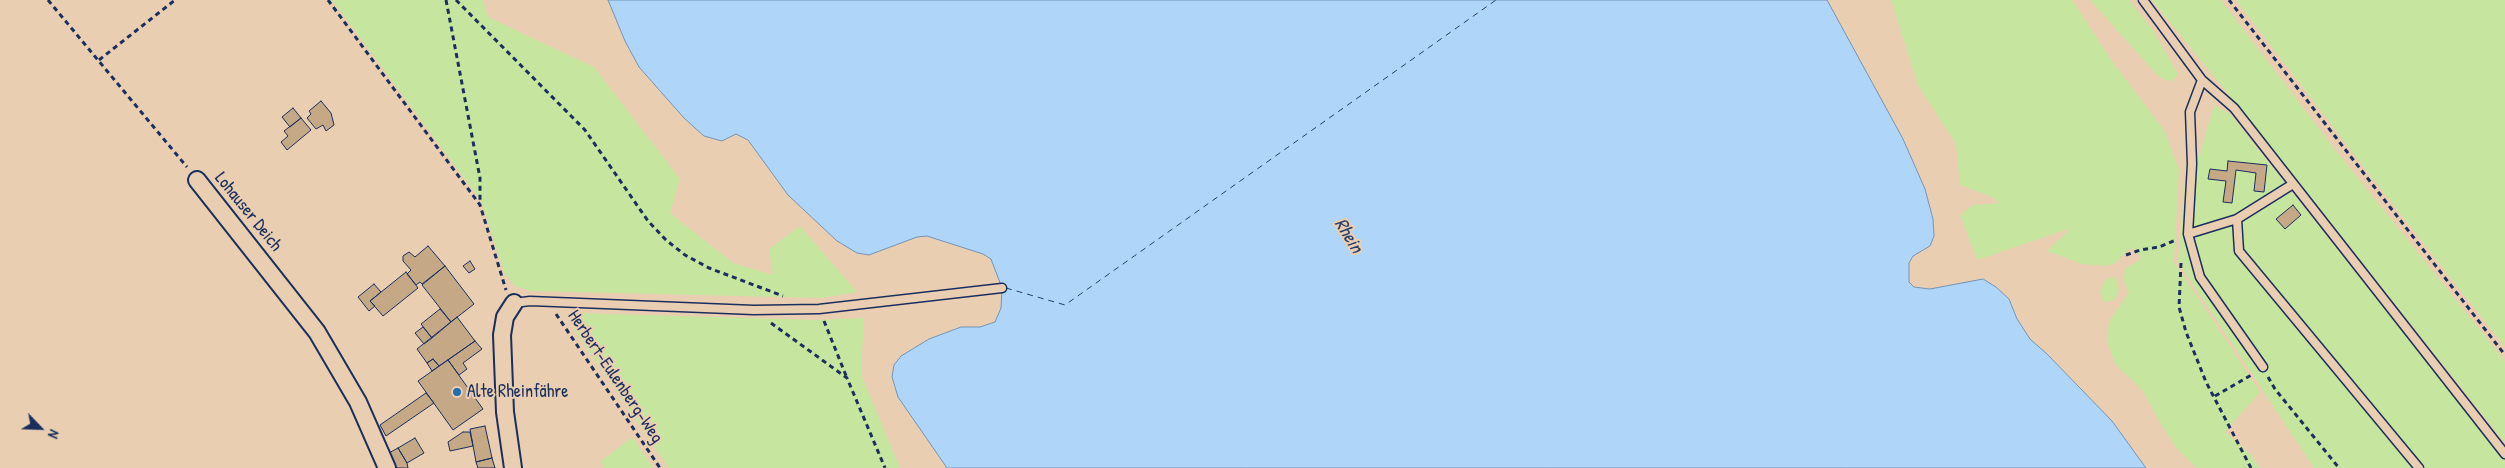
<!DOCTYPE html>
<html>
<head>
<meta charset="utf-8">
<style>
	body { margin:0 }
	#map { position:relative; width:2505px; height:468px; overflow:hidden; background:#eaceb1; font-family:"Patrick Hand",sans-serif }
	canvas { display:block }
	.north { position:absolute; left:15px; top:403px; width:50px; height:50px; -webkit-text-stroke:4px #eaceb1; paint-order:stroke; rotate:114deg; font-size:14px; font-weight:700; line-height:20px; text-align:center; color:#1b2f5e }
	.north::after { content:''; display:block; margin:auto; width:18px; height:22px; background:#1b2f5e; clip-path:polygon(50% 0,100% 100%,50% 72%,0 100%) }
</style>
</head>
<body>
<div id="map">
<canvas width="2505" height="468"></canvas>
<div class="north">N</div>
</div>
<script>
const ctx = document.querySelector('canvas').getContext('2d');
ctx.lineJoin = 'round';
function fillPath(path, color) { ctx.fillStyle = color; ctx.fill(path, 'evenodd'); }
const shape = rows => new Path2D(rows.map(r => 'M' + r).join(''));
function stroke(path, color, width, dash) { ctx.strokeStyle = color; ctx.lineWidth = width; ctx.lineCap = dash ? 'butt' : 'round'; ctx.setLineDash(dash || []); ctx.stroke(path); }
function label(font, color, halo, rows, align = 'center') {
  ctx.font = font + ' "Patrick Hand",sans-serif'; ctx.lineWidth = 4; ctx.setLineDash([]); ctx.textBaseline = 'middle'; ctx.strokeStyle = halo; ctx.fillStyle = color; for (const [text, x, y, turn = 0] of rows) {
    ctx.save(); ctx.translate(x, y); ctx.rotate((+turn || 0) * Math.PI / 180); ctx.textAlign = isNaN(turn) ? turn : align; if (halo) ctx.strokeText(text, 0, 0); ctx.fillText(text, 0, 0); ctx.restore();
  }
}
fillPath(shape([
	[332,0,483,0,488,17,594,67,680,179,670,213,733,263,773,275,769,249,800,226,857,292,821,298,531,291,515,286,505,274,481,201],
	[1891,0,2072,0,2114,64,2164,130,2179,169,2174,262,2260,392,2225,432,2251,455,2260,468,2197,468,2178,450,2162,426,2143,391,2115,364,2107,341,2109,321,2129,293,2123,279,2126,268,2142,258,2132,247,2115,263,2106,266,2082,264,2047,251,2071,228,1977,260,1960,215,1973,205,2000,203,1990,196,1960,185,1956,144,1918,85],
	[2090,0,2129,0,2152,29,2178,74,2173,81,2165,80,2157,75],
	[2152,0,2221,0,2333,147,2505,361,2505,443,2272,148],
	[2236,0,2505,0,2505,347,2366,170],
	[2214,105,2230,114,2505,461,2505,468,2314,468,2178,262,2187,155,2199,156],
	[2115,276,2119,290,2115,300,2104,302,2100,292,2105,280],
	[579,313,815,320,864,318,861,374,900,468,669,468,573,329,572,320],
	[633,437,653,468,604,468,601,461]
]), '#c6e69f');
const water = shape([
	[608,0,1827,0,1903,139,1925,189,1933,219,1934,236,1930,246,1913,256,1909,263,1909,282,1914,287,1930,289,1983,279,1996,287,2009,299,2017,319,2030,339,2047,354,2112,421,2146,468,947,468,898,397,892,377,894,365,901,356,929,339,961,327,980,327,995,322,1001,308,1002,288,991,259,983,254,927,236,917,237,869,255,857,253,837,241,788,195,748,140,736,134,722,141,704,136,684,118,639,67,625,41,608,0]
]);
fillPath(water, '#afd5f8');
stroke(water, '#7493ba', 1);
stroke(shape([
	[1006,288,1065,305,1496,0]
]), '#2a406d', 1, [6, 5]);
const building = shape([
	[321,101,331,113,334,125,326,131,323,125,316,129,307,118,311,114,309,111,321,101],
	[293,108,301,118,290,127,282,117,293,108],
	[301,118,311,130,287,150,281,142,288,136,284,131,301,118],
	[2228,161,2267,165,2264,192,2254,191,2256,173,2236,170,2232,203,2223,202,2226,181,2208,179,2210,169,2227,171,2228,161],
	[2293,205,2301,215,2285,229,2276,219,2293,205],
	[428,246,445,266,422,284,420,282,416,285,407,274,411,270,403,261,403,256,409,252,415,257,428,246],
	[470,261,475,269,469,273,463,266,470,261],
	[445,266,474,304,451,322,422,285,445,266],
	[406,272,418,288,383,316,370,301,406,272],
	[374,284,381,292,370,301,375,306,369,311,358,297,374,284],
	[440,309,451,322,432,338,421,324,440,309],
	[457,317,475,341,439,366,433,359,427,363,417,349,457,317],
	[423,327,432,338,424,344,415,333,423,327],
	[475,341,482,349,463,363,467,369,459,375,448,360,475,341],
	[433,359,439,366,432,371,427,363,433,359],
	[448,360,483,409,453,430,418,381,448,360],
	[426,393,434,403,386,436,380,425,426,393],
	[485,426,492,458,476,462,470,429,485,426],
	[463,432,470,432,473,446,450,451,448,442,463,432],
	[415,438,424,453,407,463,398,448,415,438],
	[398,448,407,463,408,468,393,468,387,454,398,448],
	[492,458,495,468,478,468,476,462,492,458]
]);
fillPath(building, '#c5a886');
stroke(building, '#1b2f5e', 1);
const lane = shape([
	[2143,0,2202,80,2234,108,2505,454],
	[2202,80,2190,112,2192,164,2188,234,2237,219,2293,184],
	[2237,219,2239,251,2419,468],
	[2188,234,2200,277,2263,367],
	[514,303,530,301,754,310,819,309,1002,288]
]);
const street = shape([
	[197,180,317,332,358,402,387,468],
	[513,468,505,412,502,335,505,317,514,303]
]);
stroke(lane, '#1b2f5e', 11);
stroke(street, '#1b2f5e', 20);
stroke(shape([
	[48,0,187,167],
	[328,0,480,205,506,290],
	[446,0,480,178,480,204],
	[456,0,585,130,648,221,666,240,685,255,709,268,783,296],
	[2229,0,2505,355],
	[99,60,175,0],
	[2126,255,2140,250,2159,247,2176,240],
	[2181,263,2179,307,2186,332,2206,382,2251,468],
	[556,314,660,468],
	[824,321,847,378],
	[771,323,847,378,885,468],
	[2268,377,2275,389,2339,468],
	[2215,396,2253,374]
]), '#1b2f5e', 3, [5, 4]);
stroke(lane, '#eaceb1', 8);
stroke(street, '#eaceb1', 16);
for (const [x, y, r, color] of [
	[457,392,5,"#1f6fb2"]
]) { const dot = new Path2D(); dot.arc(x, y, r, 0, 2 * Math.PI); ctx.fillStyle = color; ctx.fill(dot); stroke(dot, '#eaceb1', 2); }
label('18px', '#1b2f5e', '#eaceb1', [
	["Lohauser Deich",248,212,51],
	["Herbert-Eulenberg-Weg",615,377,56]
]);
label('18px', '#1b2f5e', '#eaceb1', [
	["Alte Rheinfähre",467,392]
], 'left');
label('italic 19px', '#2a406d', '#eaceb1', [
	["Rhein",1348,236,58]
]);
</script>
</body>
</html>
